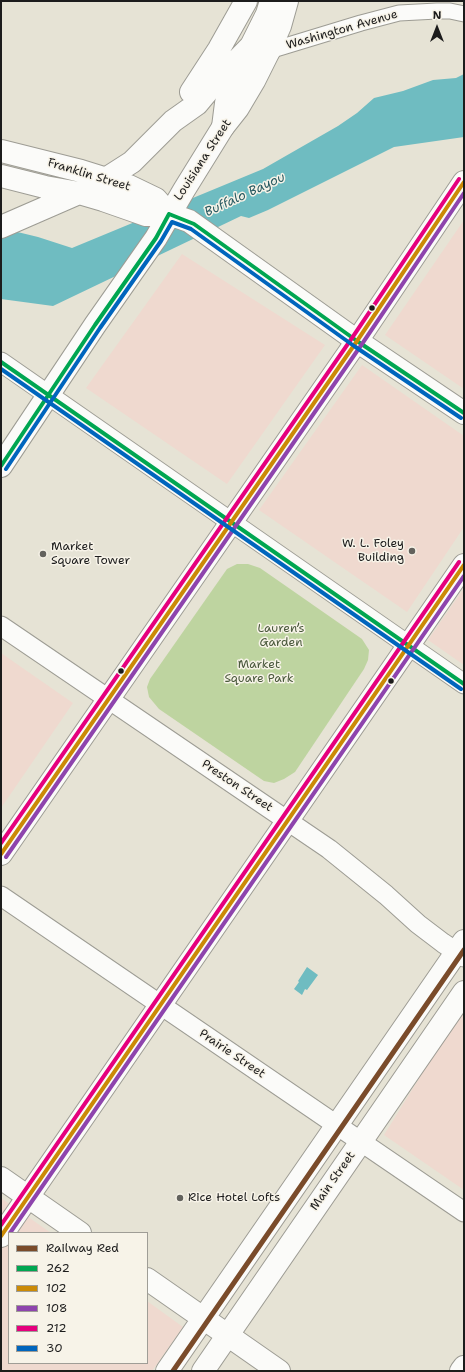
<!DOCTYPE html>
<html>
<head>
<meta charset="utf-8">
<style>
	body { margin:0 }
	#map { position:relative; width:465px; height:1372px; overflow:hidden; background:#e6e3d5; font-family:"Shantell Sans",sans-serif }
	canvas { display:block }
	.frame { position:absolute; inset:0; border:2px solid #1c1c1c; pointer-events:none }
	.legend { position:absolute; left:8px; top:1232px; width:140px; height:132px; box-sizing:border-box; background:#f7f3e8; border:1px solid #9f9d96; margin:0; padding:5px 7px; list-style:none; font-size:12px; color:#1c1c1c }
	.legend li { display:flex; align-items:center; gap:8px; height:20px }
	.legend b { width:20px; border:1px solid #9f9d96 }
	.north { position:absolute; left:417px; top:8px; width:40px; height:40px; -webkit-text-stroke:3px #f7f3e8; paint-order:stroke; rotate:0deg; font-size:11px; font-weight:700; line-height:16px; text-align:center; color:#1c1c1c }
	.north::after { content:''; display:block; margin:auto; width:14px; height:18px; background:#1c1c1c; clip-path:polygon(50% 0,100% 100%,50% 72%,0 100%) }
</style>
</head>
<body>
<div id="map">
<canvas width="465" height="1372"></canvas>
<div class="frame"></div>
<ul class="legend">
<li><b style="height:5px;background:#7a4b2a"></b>Railway Red</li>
<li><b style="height:5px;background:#00a651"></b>262</li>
<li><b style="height:5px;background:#cb8a06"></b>102</li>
<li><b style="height:5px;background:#8e44ad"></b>108</li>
<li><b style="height:5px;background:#e5007d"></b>212</li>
<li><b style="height:5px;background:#0065bd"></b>30</li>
</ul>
<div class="north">N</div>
</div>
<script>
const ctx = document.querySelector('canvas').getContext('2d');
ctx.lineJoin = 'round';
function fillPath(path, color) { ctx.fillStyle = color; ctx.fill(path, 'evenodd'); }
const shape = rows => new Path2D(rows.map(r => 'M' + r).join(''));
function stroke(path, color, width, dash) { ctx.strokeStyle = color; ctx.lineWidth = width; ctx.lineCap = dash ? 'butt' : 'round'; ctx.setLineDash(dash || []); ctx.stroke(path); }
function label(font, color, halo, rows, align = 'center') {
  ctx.font = font + ' "Shantell Sans",sans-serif'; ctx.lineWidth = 3; ctx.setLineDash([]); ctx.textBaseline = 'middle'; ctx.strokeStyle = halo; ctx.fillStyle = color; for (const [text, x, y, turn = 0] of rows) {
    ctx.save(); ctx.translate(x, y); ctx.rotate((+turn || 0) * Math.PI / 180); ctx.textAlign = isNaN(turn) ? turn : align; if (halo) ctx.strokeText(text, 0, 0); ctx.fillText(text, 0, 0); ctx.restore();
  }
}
fillPath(shape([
	[464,220,464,389,385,335],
	[182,254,325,345,227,484,86,388],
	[362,365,464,436,464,527,407,612,259,510],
	[464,588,464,665,428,640],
	[1,653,73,703,1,808],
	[464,1006,464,1190,384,1135],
	[1,1198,51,1233,9,1233,9,1363,147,1363,147,1301,183,1327,152,1371,1,1371]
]), '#efd9cf');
fillPath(shape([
	[237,564,248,564,260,568,362,639,369,650,368,660,364,669,295,772,284,779,274,783,264,781,159,709,149,697,147,687,150,679,227,569]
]), '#bed4a0');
fillPath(shape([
	[464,74,464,137,394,147,268,210,249,218,241,216,53,306,1,299,1,228,38,237,72,248,263,169,338,126,357,113,374,98,403,91,433,80,456,78],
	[307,967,318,975,307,990,305,989,302,995,294,989,299,982,298,981]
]), '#6fbcc1');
const minor = shape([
	[269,51,361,23,399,13,437,11,450,11,464,14]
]);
const tertiary = shape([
	[1,362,464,684],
	[1,626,329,849,386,895,418,924,443,943,464,957],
	[1,896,464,1212]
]);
const secondary = shape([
	[1,151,81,171,129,186,156,199,169,214],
	[1,176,45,187,79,193,103,200,146,215,169,214,189,221,357,341,464,413],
	[1,227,79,193],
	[1,466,95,325,156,238,184,190,223,127,238,108,254,81,269,51],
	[1,854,357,341,464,182],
	[1,1178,80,1233],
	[1,1236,464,565],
	[147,1279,279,1371],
	[167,1371,464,941],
	[203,1371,464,992]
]);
const primary = shape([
	[461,1371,464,1367]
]);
const motorway = shape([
	[269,51,280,26,287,1],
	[191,92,219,49,246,1],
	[223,127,226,103,234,87,251,46,267,14,271,1],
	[79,193,107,178,132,162,173,121,197,104,212,86,251,46]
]);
stroke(minor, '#9d9c94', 17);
stroke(tertiary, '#9d9c94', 21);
stroke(secondary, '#9d9c94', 24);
stroke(primary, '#9d9c94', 24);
stroke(motorway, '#9d9c94', 24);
stroke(minor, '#fbfbf9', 15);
stroke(tertiary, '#fbfbf9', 19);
stroke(secondary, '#fbfbf9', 22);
stroke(primary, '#fbfbf9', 22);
stroke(motorway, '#fbfbf9', 22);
stroke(shape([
	[169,214,194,224,357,341,464,413],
	[1,362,464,684],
	[1,466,95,325,156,238,169,214]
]), '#00a651', 4);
stroke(shape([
	[1,854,357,341,464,182],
	[1,1236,464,565]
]), '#cb8a06', 4);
stroke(shape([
	[6,857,362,344,464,193],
	[10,1233,464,576]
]), '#8e44ad', 4);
stroke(shape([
	[1,843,352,338,459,179],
	[1,1225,459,562]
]), '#e5007d', 4);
stroke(shape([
	[1,369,461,689],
	[6,469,100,328,161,241,172,222,191,229,354,346,461,418]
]), '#0065bd', 4);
stroke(shape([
	[173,1371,464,950]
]), '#7a4b2a', 5);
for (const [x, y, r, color] of [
	[372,308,3.5,"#1c1c1c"],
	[412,551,4,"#63625d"],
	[43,554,4,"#63625d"],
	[121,671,3.5,"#1c1c1c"],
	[391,681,3.5,"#1c1c1c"],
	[180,1198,4,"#63625d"]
]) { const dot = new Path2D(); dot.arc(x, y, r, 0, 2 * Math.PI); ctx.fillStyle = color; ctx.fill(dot); stroke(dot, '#f7f3e8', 1.5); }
label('12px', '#1c1c1c', '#f7f3e8', [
	["Washington Avenue",342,30,-16],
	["Louisiana Street",203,160,-57],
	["Franklin Street",89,175,17],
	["Preston Street",237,786,34],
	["Prairie Street",232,1054,34],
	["Main Street",333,1181,-55]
]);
label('12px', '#1c1c1c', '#f7f3e8', [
	["W. L. Foley",404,544,"right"],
	["Building",404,558,"right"],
	["Market",51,547],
	["Square Tower",51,561],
	["Rice Hotel Lofts",188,1198]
], 'left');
label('12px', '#49583b', '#f7f3e8', [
	["Lauren’s",281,629],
	["Garden",281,643],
	["Market",259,665],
	["Square Park",259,679]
]);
label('italic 13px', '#2a5c63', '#f7f3e8', [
	["Buffalo Bayou",245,195,-25]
]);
</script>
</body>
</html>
